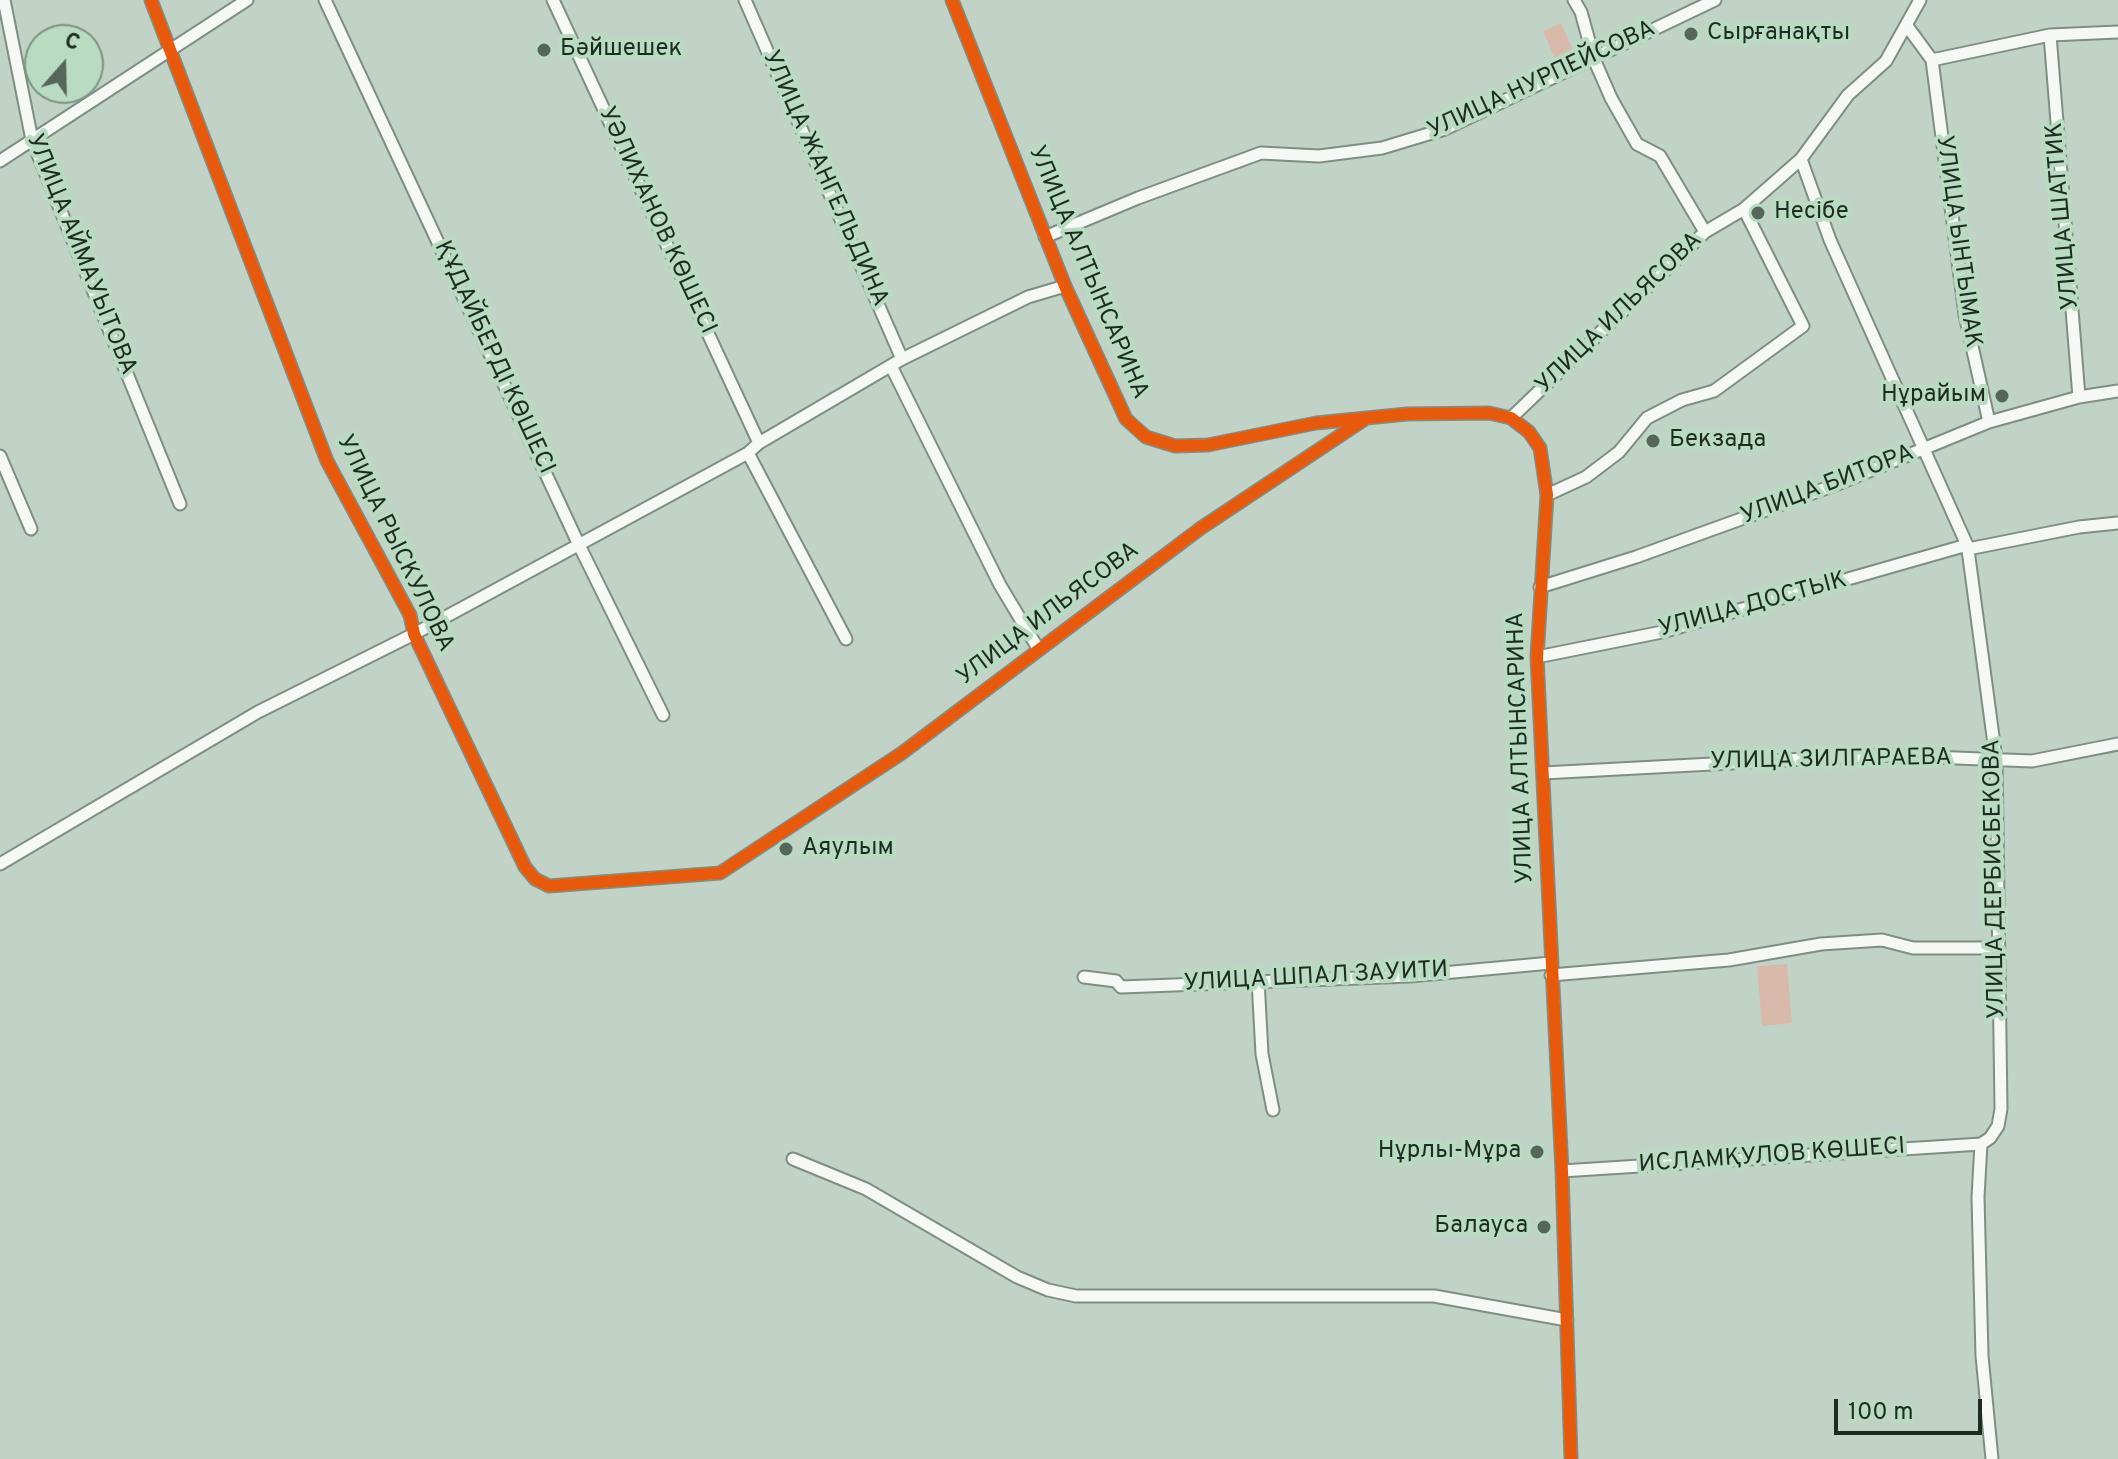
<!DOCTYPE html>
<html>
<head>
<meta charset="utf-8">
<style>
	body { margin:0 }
	#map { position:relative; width:2118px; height:1459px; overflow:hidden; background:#c0d3c6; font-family:Overpass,sans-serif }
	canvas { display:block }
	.north { position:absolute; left:24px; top:24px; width:80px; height:80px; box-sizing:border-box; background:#b8dbc2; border:2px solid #7a9582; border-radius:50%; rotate:20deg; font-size:22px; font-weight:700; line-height:32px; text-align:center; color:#1d2b21 }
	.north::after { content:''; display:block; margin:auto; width:28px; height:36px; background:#56665b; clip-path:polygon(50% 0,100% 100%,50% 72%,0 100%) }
	.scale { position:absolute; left:1834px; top:1399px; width:148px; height:36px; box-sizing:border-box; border:4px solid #1d2b21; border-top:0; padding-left:10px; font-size:24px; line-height:28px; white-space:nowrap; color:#1d2b21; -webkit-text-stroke:6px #b8dbc2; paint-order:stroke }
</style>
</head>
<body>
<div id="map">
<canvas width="2118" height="1459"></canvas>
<div class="north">С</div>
<div class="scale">100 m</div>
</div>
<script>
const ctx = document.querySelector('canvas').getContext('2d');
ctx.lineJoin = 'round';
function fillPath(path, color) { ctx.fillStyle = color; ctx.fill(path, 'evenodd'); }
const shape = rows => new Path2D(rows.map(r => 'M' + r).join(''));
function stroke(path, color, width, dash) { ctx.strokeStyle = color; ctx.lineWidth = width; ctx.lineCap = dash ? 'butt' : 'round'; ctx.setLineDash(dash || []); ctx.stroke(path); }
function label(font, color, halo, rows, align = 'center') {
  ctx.font = font + ' Overpass,sans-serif'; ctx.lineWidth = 8; ctx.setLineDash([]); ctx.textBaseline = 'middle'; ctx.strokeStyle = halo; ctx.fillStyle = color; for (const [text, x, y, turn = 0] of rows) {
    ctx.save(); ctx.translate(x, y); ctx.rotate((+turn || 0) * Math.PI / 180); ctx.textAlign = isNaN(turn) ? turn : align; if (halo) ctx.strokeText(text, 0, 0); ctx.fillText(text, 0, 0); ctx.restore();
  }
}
fillPath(shape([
	[1561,23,1574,53,1556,61,1543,31],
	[1787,964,1792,1023,1762,1026,1757,966]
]), '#d9b9aa');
const minor = shape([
	[4,0,32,140,180,504],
	[151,0,327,461,410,615,414,634,525,867,535,879,549,886,720,873,902,753,1201,528,1365,419],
	[325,0,579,545,663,715],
	[553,0,759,443],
	[745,0,902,359],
	[952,0,1065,286,1126,419,1146,437,1175,446,1208,445,1316,423,1407,414,1489,413,1511,418,1529,432,1540,448,1547,495,1537,657,1562,1171,1571,1459],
	[1574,0,1581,12,1594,59,1611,98,1637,144,1660,156,1705,232],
	[1907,26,1932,60,2050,35,2118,32],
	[2050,35,2079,397],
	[1932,60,1965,315,1989,422],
	[1801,159,1830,240,1967,545,1969,557,1996,759,2001,1109,1998,1126,1990,1138,1981,1144,1978,1197,1982,1356,1992,1459],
	[0,161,247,0],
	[1045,237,1138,198,1261,153,1319,156,1382,148,1445,129,1715,0],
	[891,366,1000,585,1039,650],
	[1511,418,1705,232,1744,209,1801,159,1848,95,1886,61,1920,0],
	[748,453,846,639],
	[0,456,31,529],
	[1547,495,1586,477,1619,452,1647,418,1682,400,1714,391,1803,326,1744,209],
	[1968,549,2079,527,2118,523],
	[1540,587,1636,557,1835,485,1989,422,2079,397,2118,391],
	[1537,657,1662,632,1967,545],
	[1543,773,1881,755,2032,761,2118,744],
	[0,864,258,712,414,634,748,453,759,443,902,359,1028,297,1065,286],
	[1551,975,1729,960,1821,944,1882,940,1913,948,1997,948],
	[1084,977,1116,981,1121,987,1410,976,1551,963],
	[1258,980,1262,1054,1273,1110],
	[793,1159,866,1189,1017,1277,1048,1290,1076,1296,1434,1296,1567,1320],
	[1562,1171,1981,1144]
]);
stroke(minor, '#7f8e83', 15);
stroke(minor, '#f6f8f6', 11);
stroke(shape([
	[151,0,327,461,410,615,414,634,525,867,535,879,549,886,720,873,902,753,1201,528,1365,419],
	[952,0,1065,286,1126,419,1146,437,1175,446,1208,445,1316,423,1407,414,1489,413,1511,418,1529,432,1540,448,1547,495,1537,657,1562,1171,1571,1459]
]), '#e8590c', 12);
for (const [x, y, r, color] of [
	[1691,34,8,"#56665b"],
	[544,50,8,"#56665b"],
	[1758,213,8,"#56665b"],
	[2002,396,8,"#56665b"],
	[1653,441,8,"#56665b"],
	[786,849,8,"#56665b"],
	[1537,1152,8,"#56665b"],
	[1544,1227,8,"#56665b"]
]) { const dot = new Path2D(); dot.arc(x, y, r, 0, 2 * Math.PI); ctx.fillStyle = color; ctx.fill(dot); stroke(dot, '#b8dbc2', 3); }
label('24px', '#1d2b21', '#b8dbc2', [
	["Сырғанақты",1707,34],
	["Бәйшешек",560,50],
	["Несібе",1774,213],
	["Нұрайым",1986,396,"right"],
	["Бекзада",1669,441],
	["Аяулым",802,849],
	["Нұрлы-Мұра",1521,1152,"right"],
	["Балауса",1528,1227,"right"]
], 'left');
label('24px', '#1d2b21', '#b8dbc2', [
	["УЛИЦА НУРПЕЙСОВА",1542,81,-25],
	["УЛИЦА ЖАНГЕЛЬДИНА",824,179,66],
	["УЛИЦА ШАТТИК",2064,216,-95],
	["УӘЛИХАНОВ КӨШЕСІ",656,221,65],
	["УЛИЦА ЫНТЫМАК",1957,242,82],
	["УЛИЦА АЙМАУЫТОВА",80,255,68],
	["УЛИЦА АЛТЫНСАРИНА",1087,273,67],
	["УЛИЦА ИЛЬЯСОВА",1620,314,-44],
	["ҚҰДАЙБЕРДІ КӨШЕСІ",493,358,65],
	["УЛИЦА БИТОРА",1828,486,-21],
	["УЛИЦА РЫСКУЛОВА",394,544,64],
	["УЛИЦА ДОСТЫК",1753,606,-15],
	["УЛИЦА ИЛЬЯСОВА",1049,615,-37],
	["УЛИЦА АЛТЫНСАРИНА",1522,748,-92],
	["УЛИЦА ЗИЛГАРАЕВА",1831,761,-1],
	["УЛИЦА ДЕРБИСБЕКОВА",1996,879,-91],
	["УЛИЦА ШПАЛ ЗАУИТИ",1316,978,-3],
	["ИСЛАМҚУЛОВ КӨШЕСІ",1772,1157,-4]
]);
</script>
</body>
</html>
